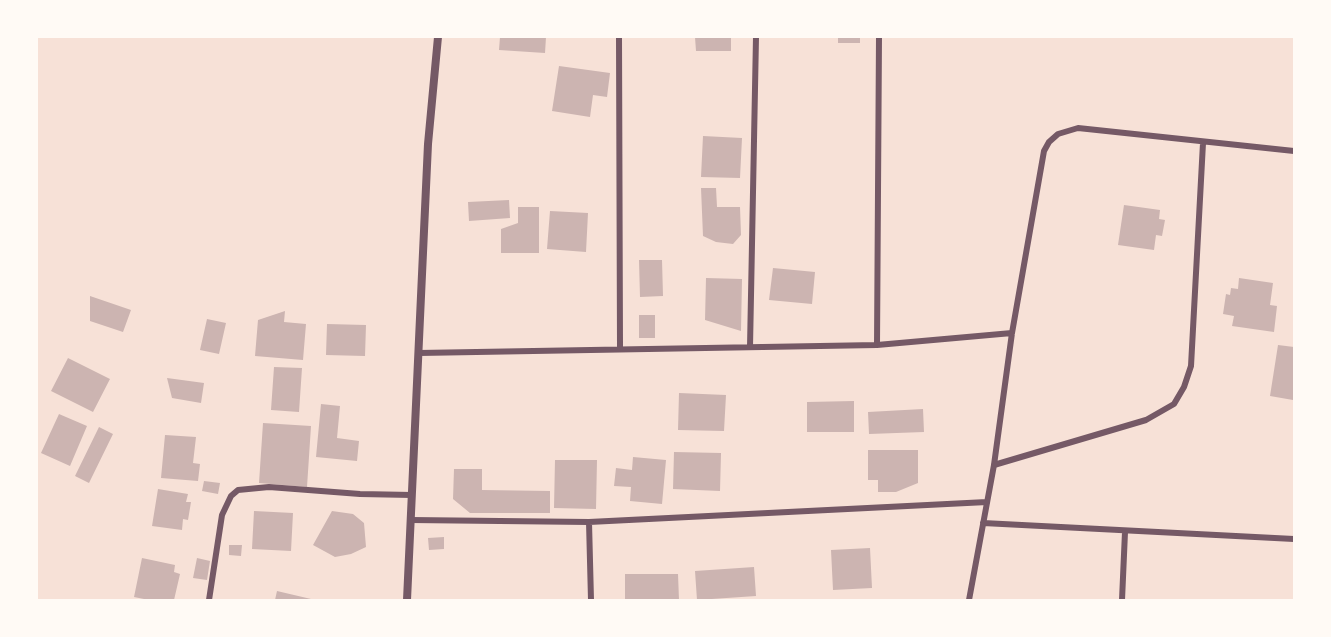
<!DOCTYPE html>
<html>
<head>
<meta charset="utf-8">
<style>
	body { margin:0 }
	#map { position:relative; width:1331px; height:637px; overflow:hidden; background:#f7e1d7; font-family:"Roboto Serif",serif }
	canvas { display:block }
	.frame { position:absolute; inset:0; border:38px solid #fffaf5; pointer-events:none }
</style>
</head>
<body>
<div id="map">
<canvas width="1331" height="637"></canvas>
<div class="frame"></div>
</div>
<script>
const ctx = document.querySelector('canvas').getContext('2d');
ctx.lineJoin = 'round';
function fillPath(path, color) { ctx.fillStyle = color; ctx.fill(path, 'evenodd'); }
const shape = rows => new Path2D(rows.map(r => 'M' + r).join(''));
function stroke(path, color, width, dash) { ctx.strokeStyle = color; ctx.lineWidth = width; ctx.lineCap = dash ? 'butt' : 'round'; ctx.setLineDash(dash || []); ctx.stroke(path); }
fillPath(shape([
	[500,37,546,37,545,53,499,50],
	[695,37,731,37,731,51,696,51],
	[838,37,860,37,860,43,838,43],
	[559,66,610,73,607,97,593,95,590,117,552,111],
	[703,136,742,138,740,178,701,177],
	[701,188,716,188,717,207,740,207,741,235,733,244,716,242,703,236],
	[509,200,510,218,469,221,468,202],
	[1124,205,1160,210,1159,219,1165,220,1162,236,1156,235,1154,250,1118,245],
	[518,207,539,207,539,253,501,253,501,229,518,223],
	[550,211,588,213,586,252,547,249],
	[639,260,662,260,663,296,640,297],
	[773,268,815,272,812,304,769,300],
	[706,278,742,279,741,331,705,320],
	[1239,278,1273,283,1270,305,1277,306,1274,332,1232,326,1234,316,1223,314,1226,294,1230,295,1231,288,1238,289],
	[90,296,131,310,123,332,90,321],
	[285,311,284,322,306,324,303,360,255,356,258,320],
	[639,315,655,315,655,338,639,338],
	[207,319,226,323,219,354,200,350],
	[327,324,366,325,365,356,326,355],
	[1278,345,1294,347,1293,400,1270,396],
	[68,358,110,379,93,412,51,391],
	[274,367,302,368,299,412,271,410],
	[167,378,204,383,201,403,172,398],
	[679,393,726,395,724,431,678,430],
	[854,401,854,432,807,432,807,402],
	[321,404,340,406,337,438,359,441,357,461,316,457],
	[923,409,924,432,869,434,868,412],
	[59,414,87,426,70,466,41,453],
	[263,423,311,426,307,487,259,483],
	[99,427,113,434,89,483,75,476],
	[165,435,196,437,193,463,200,464,198,481,161,478],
	[868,450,918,450,918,483,896,492,878,492,878,480,868,480],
	[674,452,721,453,720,491,673,489],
	[633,457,666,460,662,504,630,501,631,487,614,486,616,468,632,470],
	[555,460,597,460,596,509,554,508],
	[454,469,482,469,482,490,550,491,550,513,470,513,453,499],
	[204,481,220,483,218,494,202,491],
	[158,489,188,494,186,502,191,502,188,520,183,519,182,530,152,526],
	[254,511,293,513,291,551,252,549],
	[332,511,353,514,364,523,366,547,351,554,335,557,313,545],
	[444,537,444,549,429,550,428,538],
	[229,545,242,545,241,556,229,555],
	[870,548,872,588,833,590,831,550],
	[142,558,175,565,174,572,180,574,174,600,149,600,134,597],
	[197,558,210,561,207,580,193,578],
	[754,567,756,596,697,600,695,571],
	[625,574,678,574,679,600,625,600],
	[277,591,311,599,311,600,275,600]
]), '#ccb4b1');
stroke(shape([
	[619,37,620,349],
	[877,345,879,37],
	[750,347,756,37],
	[419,353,877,345,1012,333],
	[994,465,1146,420,1174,404,1184,387,1191,366,1203,143],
	[411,520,589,522,987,502],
	[589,522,591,600],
	[983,523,1294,539],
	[209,600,222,515,231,496,238,490,269,487,360,494,412,495],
	[969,600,994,465,1012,333,1044,151,1049,142,1058,134,1078,128,1294,151],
	[1122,600,1125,532]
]), '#755966', 6);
stroke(shape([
	[407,600,428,144,438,37]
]), '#755966', 8);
</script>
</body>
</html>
